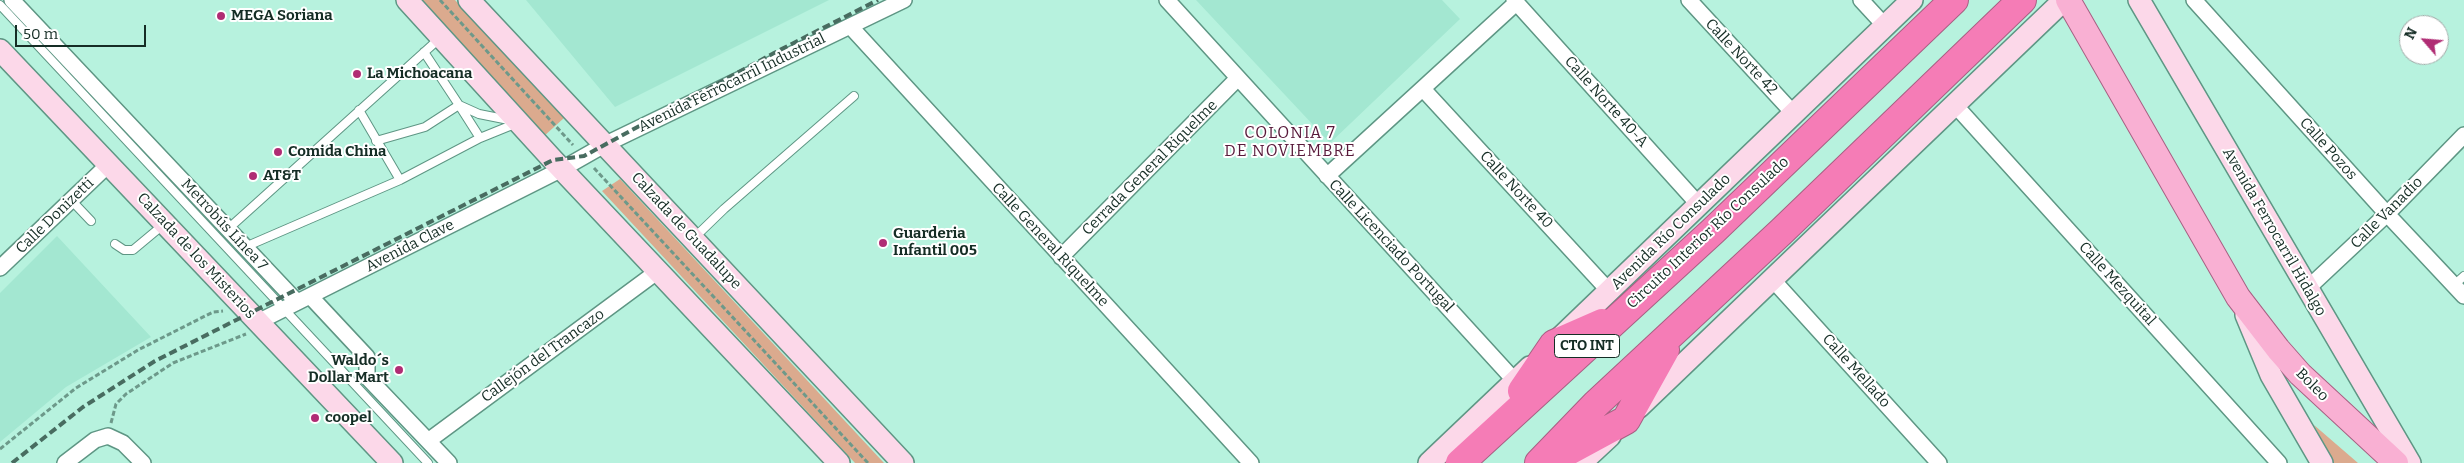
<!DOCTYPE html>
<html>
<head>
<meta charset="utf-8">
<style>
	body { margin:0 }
	#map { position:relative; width:2464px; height:463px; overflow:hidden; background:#b7f2de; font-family:Bitter,serif }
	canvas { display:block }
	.north { position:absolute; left:2399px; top:15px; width:50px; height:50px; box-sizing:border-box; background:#fff; border:1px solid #a1aba8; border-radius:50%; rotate:297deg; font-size:14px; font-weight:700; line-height:20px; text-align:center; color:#152d25 }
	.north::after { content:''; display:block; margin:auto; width:18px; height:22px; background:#b02c74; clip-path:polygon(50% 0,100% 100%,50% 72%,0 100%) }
	.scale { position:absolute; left:15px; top:25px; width:131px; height:22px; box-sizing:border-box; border:2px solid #152d25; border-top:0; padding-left:6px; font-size:15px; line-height:18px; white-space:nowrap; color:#152d25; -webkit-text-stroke:4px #fff; paint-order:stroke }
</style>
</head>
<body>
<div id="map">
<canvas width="2464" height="463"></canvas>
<div class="north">N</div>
<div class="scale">50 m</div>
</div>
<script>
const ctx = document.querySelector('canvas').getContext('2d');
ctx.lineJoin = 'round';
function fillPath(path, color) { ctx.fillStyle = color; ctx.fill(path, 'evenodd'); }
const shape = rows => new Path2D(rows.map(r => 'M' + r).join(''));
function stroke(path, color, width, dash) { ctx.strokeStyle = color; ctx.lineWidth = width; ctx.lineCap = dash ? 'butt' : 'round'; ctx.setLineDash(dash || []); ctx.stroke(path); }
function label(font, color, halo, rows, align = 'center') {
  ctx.font = font + ' Bitter,serif'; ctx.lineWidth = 4; ctx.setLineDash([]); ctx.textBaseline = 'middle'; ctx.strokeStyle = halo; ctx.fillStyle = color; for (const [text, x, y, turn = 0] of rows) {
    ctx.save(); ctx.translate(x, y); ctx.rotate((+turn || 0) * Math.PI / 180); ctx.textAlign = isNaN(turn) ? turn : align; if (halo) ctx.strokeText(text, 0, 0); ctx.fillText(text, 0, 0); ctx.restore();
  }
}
fillPath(shape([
	[526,0,829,0,615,107],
	[1196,0,1442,0,1460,19,1330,143],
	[57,236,151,337,66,387,0,442,0,293]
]), '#a3e7d1');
fillPath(shape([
	[418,0,455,0,564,118,543,137],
	[620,179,884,463,855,463,602,191],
	[2314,425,2358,463,2334,463]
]), '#dbaa8e');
const lane = shape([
	[0,5,428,463],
	[459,105,479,114,509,120],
	[459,105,480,138],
	[359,110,400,180],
	[376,141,425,127,459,105,424,52],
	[72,201,91,221],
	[228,229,440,38],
	[695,237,724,209,854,96],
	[115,244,124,250,133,250,163,225],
	[245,247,400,180,480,138,517,123],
	[2454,285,2464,276]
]);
const street = shape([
	[12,0,297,302],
	[1167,0,1515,381],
	[1514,0,1699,205],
	[1689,0,1794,114],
	[1861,0,1885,26],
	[2194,0,2387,214,2464,296],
	[850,26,1251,463],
	[1423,89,1609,291],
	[1955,105,2279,463],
	[1327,176,1516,3],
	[1061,257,1238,78],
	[0,268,109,164],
	[1773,280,1939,463],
	[2307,289,2387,214,2464,135],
	[310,296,367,357,367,377,449,463],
	[258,322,562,169,606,144,904,0],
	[428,441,658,271],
	[65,463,95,440,108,436,123,443,143,463]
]);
const secondary = shape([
	[407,0,553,160,839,463],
	[469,0,903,463],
	[2139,0,2410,463],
	[0,50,392,463],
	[2246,315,2271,375,2322,463],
	[1561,337,1912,0],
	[1639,407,2064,0],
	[1429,463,1530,367],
	[1581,463,1610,436]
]);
const primary = shape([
	[2068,0,2238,297,2278,349,2300,374,2396,463]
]);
const highway = shape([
	[1522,391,1554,344,1602,323],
	[1552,460,1626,420,1665,350],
	[1460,463,1713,231,1954,0],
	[1539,463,1596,404,1782,231,2022,0]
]);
stroke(lane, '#5e9684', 10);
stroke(street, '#5e9684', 18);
stroke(secondary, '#5e9684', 24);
stroke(primary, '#a76083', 26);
stroke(highway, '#a76083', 30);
stroke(shape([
	[440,0,573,145],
	[594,168,868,463],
	[111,423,116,404,126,394,173,363,246,334],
	[0,449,76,388,138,350,213,312,223,311]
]), '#6d998a', 3, [5, 2.5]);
stroke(lane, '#fff', 8);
stroke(street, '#fff', 15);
stroke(secondary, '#fcd8e9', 21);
stroke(primary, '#f9b0d3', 24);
stroke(highway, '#f57cb6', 28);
stroke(shape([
	[12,463,83,407,155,361,553,160,584,156,774,53,878,0]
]), '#486c60', 4, [8, 4]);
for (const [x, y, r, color] of [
	[221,16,5,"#b02c74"],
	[357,74,5,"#b02c74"],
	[278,152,5,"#b02c74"],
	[253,176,5,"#b02c74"],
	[883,243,5,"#b02c74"],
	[399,370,5,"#b02c74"],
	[315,418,5,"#b02c74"]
]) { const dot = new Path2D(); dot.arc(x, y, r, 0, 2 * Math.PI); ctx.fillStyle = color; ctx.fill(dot); stroke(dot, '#fff', 2); }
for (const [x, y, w] of [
	[1587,346,65]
]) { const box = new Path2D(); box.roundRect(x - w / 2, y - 11.5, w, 23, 4); ctx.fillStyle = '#fff'; ctx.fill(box); stroke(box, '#152d25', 1); }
label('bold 14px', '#152d25', null, [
	["CTO INT",1587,346]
]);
label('bold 15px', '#152d25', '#fff', [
	["MEGA Soriana",231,16],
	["La Michoacana",367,74],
	["Comida China",288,152],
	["AT&T",263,176],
	["Guarderia",893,234],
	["Infantil 005",893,251],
	["Waldo´s",389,361,"right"],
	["Dollar Mart",389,378,"right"],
	["coopel",325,418]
], 'left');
label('15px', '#152d25', '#fff', [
	["Calle Norte 42",1741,57,47],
	["Avenida Ferrocarril Industrial",732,83,-26],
	["Calle Norte 40-A",1606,102,48],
	["Calle Pozos",2328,149,48],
	["Cerrada General Riquelme",1150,168,-45],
	["Calle Norte 40",1516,190,47],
	["Calle Vanadio",2387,213,-45],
	["Calle Donizetti",55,216,-44],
	["Metrobús Línea 7",224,225,47],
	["Calzada de Guadalupe",686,231,47],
	["Avenida Río Consulado",1671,232,-44],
	["Avenida Ferrocarril Hidalgo",2274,232,60],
	["Circuito Interior Río Consulado",1708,233,-43],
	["Calle General Riquelme",1050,245,47],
	["Avenida Clave",410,246,-27],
	["Calle Licenciado Portugal",1391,246,47],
	["Calzada de los Misterios",196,256,47],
	["Calle Mezquital",2117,284,48],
	["Callejón del Trancazo",543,356,-36],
	["Calle Mellado",1856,371,48],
	["Boleo",2312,385,45]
]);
ctx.letterSpacing = '1px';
label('16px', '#58193a', '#fff', [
	["COLONIA 7",1290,134],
	["DE NOVIEMBRE",1290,152]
]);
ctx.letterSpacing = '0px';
</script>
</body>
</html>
